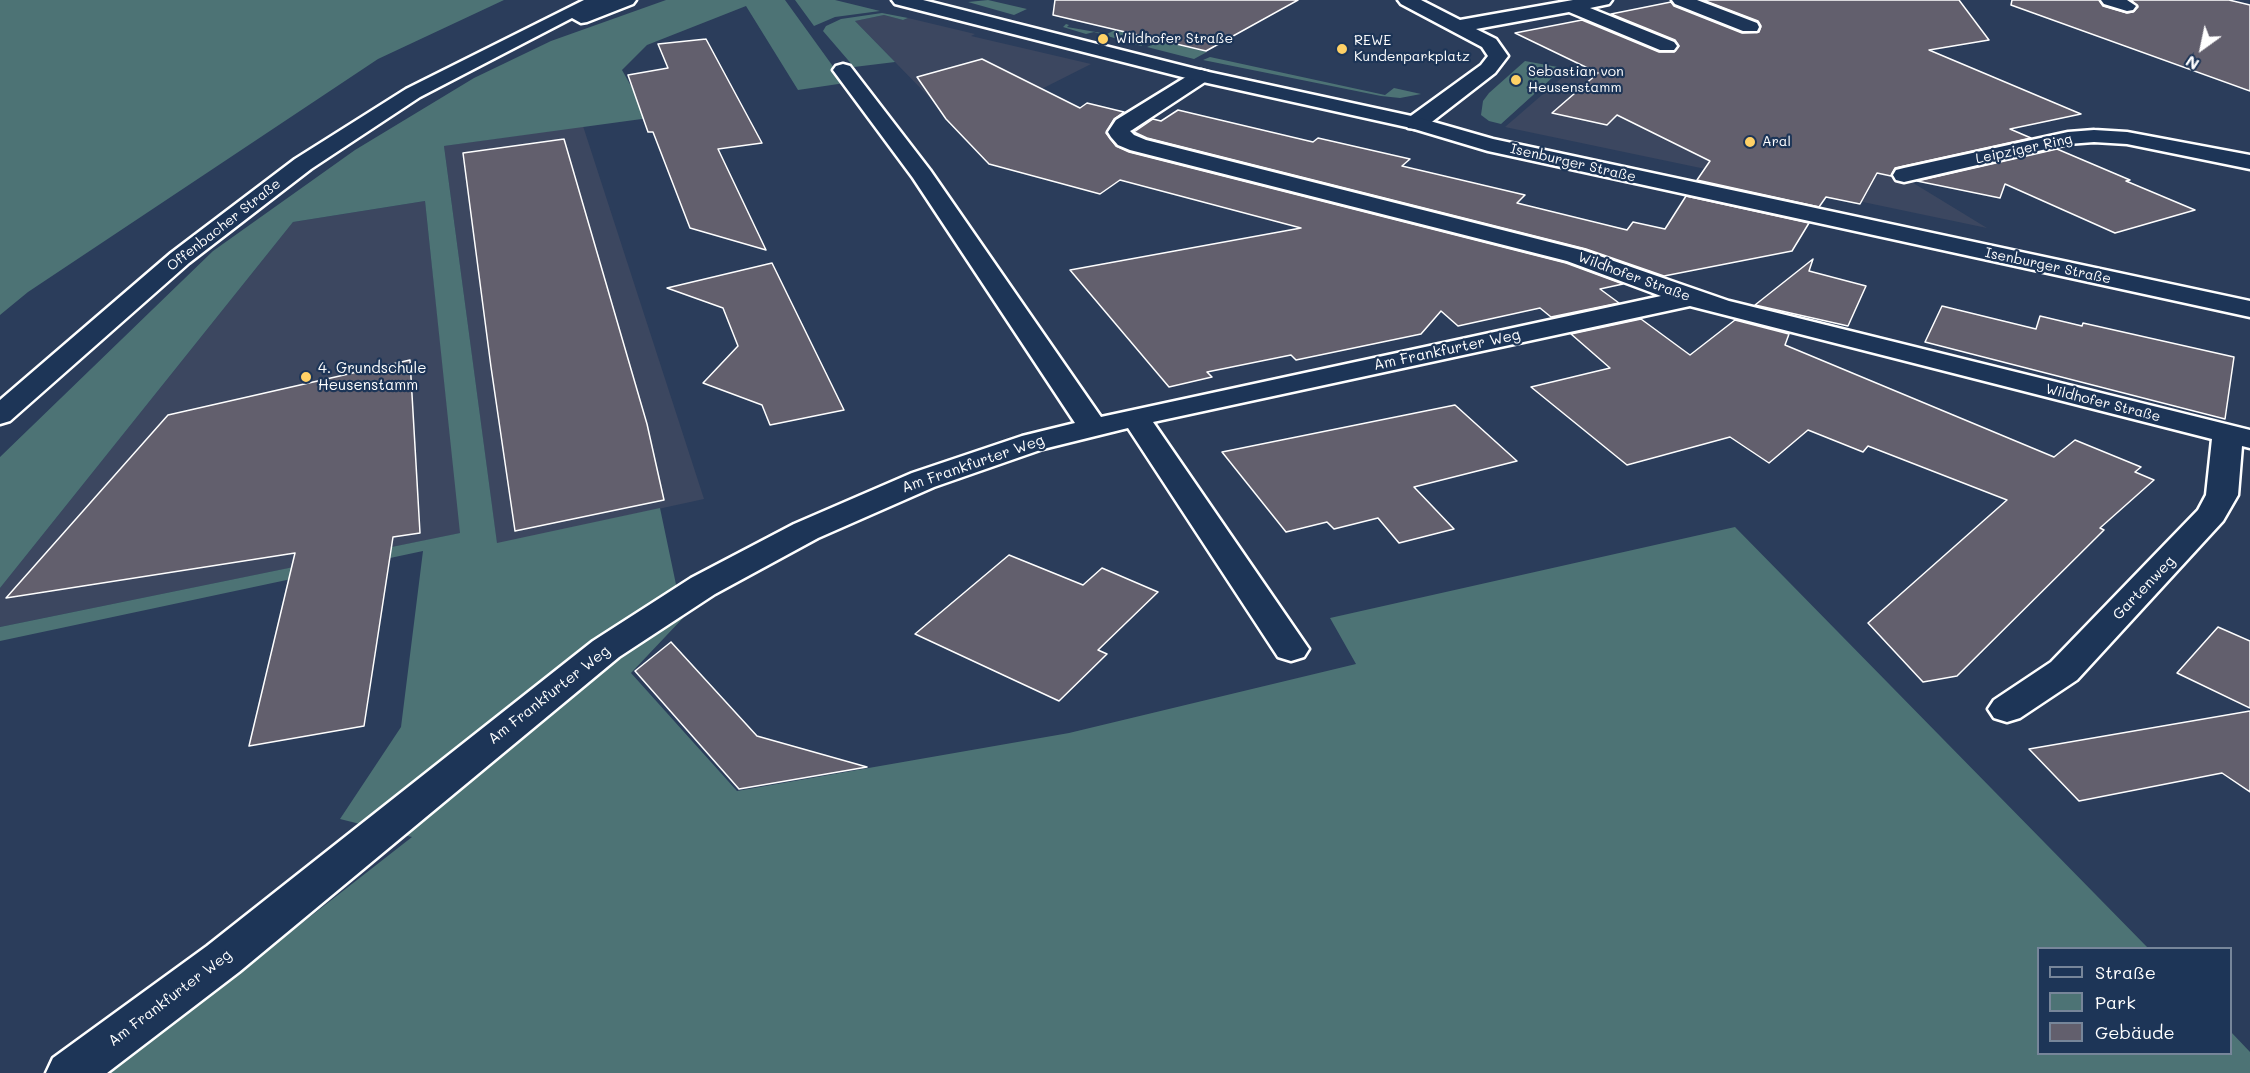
<!DOCTYPE html>
<html>
<head>
<meta charset="utf-8">
<style>
	body { margin:0 }
	#map { position:relative; width:2250px; height:1073px; overflow:hidden; background:#2b3d5b; font-family:Mali,sans-serif }
	canvas { display:block }
	.legend { position:absolute; left:2037px; top:947px; width:195px; height:108px; box-sizing:border-box; background:#1d3557; border:2px solid #77869a; margin:0; padding:8px 10px; list-style:none; font-size:18px; color:#fff }
	.legend li { display:flex; align-items:center; gap:12px; height:30px }
	.legend b { width:30px; border:2px solid #77869a }
	.north { position:absolute; left:2172px; top:18px; width:60px; height:60px; -webkit-text-stroke:4px #1d3557; paint-order:stroke; rotate:213deg; font-size:16px; font-weight:700; line-height:24px; text-align:center; color:#fff }
	.north::after { content:''; display:block; margin:auto; width:21px; height:27px; background:#fff; clip-path:polygon(50% 0,100% 100%,50% 72%,0 100%) }
</style>
</head>
<body>
<div id="map">
<canvas width="2250" height="1073"></canvas>
<ul class="legend">
<li><b style="height:8px;background:#1d3557"></b>Straße</li>
<li><b style="height:16px;background:#4d7375"></b>Park</li>
<li><b style="height:16px;background:#625f6d"></b>Gebäude</li>
</ul>
<div class="north">N</div>
</div>
<script>
const ctx = document.querySelector('canvas').getContext('2d');
ctx.lineJoin = 'round';
function fillPath(path, color) { ctx.fillStyle = color; ctx.fill(path, 'evenodd'); }
const shape = rows => new Path2D(rows.map(r => 'M' + r).join(''));
function stroke(path, color, width, dash) { ctx.strokeStyle = color; ctx.lineWidth = width; ctx.lineCap = dash ? 'butt' : 'round'; ctx.setLineDash(dash || []); ctx.stroke(path); }
function label(font, color, halo, rows, align = 'center') {
  ctx.font = font + ' Mali,sans-serif'; ctx.lineWidth = 4.5; ctx.setLineDash([]); ctx.textBaseline = 'middle'; ctx.strokeStyle = halo; ctx.fillStyle = color; for (const [text, x, y, turn = 0] of rows) {
    ctx.save(); ctx.translate(x, y); ctx.rotate((+turn || 0) * Math.PI / 180); ctx.textAlign = isNaN(turn) ? turn : align; if (halo) ctx.strokeText(text, 0, 0); ctx.fillText(text, 0, 0); ctx.restore();
  }
}
fillPath(shape([
	[884,15,903,20,908,18,975,34,971,36,1091,64,994,113,946,119,934,102,855,21],
	[1580,72,1748,103,1910,181,1987,228,1505,127,1565,75],
	[583,126,704,499,497,544,444,146],
	[425,201,461,533,0,627,0,588,293,222]
]), '#3c4760');
fillPath(shape([
	[0,0,504,0,378,59,28,292,0,315],
	[666,0,785,0,845,83,798,90,746,6,647,45,622,70,649,118,444,146,497,543,660,508,683,618,631,673,737,791,1069,733,1356,664,1330,618,1735,527,2148,948,2038,948,2038,1054,2230,1054,2231,1032,2250,1052,2250,1073,110,1073,412,837,340,819,401,727,423,551,0,641,0,627,460,533,425,201,293,222,0,588,0,457,213,251,355,150,474,78,551,41],
	[795,0,835,0,880,11,835,17,814,26],
	[988,0,1027,9,1014,15,968,2],
	[882,13,908,18,903,20,884,15,855,21,895,62,854,67,823,31,826,26,841,19],
	[1066,24,1069,25,1067,27,1107,34,1115,30,1146,37,1139,41,1146,43,1141,46,1094,32,1086,34,1063,27],
	[1160,41,1207,52,1194,59,1147,47],
	[1210,57,1385,95,1394,88,1421,94,1400,98,1381,96,1203,60],
	[1525,61,1563,68,1501,124,1489,121,1481,115,1483,101,1489,93]
]), '#4d7375');
const building = shape([
	[1055,0,1298,0,1206,51,1053,15,1055,0],
	[1703,0,1959,0,1989,40,1929,50,2081,114,2010,129,2031,138,1895,168,1891,176,1877,173,1860,204,1826,197,1819,207,1697,180,1710,161,1617,115,1607,125,1552,113,1598,73,1515,33,1582,20,1659,52,1674,52,1679,46,1675,40,1611,14,1671,2,1674,6,1742,33,1759,32,1761,26,1758,21,1703,0],
	[2012,0,2099,0,2103,6,2127,13,2133,12,2138,7,2131,0,2229,0,2250,5,2250,91,2011,5,2012,0],
	[706,39,762,143,718,149,766,250,690,228,653,132,648,132,628,75,668,68,658,44,706,39],
	[982,59,1080,108,1087,103,1124,112,1114,119,1106,133,1116,146,1129,152,1566,263,1623,284,1600,289,1619,303,1551,317,1540,308,1458,326,1441,311,1421,334,1296,360,1291,355,1207,372,1212,377,1169,387,1070,270,1301,228,1120,180,1100,194,989,164,946,119,917,77,982,59],
	[1178,110,1313,142,1318,138,1410,159,1402,166,1525,195,1517,203,1627,230,1633,222,1665,229,1686,196,1809,223,1792,251,1664,276,1586,249,1147,138,1134,132,1153,119,1161,121,1178,110],
	[564,139,647,424,664,500,515,531,491,367,463,153,564,139],
	[2057,149,2130,180,2126,181,2195,210,2115,233,2005,184,2000,198,1917,181,2057,149],
	[1813,259,1809,271,1866,286,1848,326,1755,305,1813,259],
	[772,263,844,410,770,425,762,405,703,383,738,346,723,308,667,288,772,263],
	[1942,306,2036,329,2040,316,2082,326,2083,323,2234,357,2225,419,1925,342,1942,306],
	[1641,319,1690,355,1735,320,1789,334,1785,345,2054,457,2075,440,2141,467,2135,472,2154,480,2100,528,2104,530,1957,676,1923,682,1868,623,2007,500,1868,446,1863,452,1808,430,1769,463,1730,437,1627,465,1531,387,1610,368,1571,334,1641,319],
	[410,360,420,533,393,537,364,726,249,746,295,553,6,598,168,415,410,360],
	[1455,405,1517,461,1414,487,1454,529,1399,543,1378,518,1334,529,1327,522,1286,532,1222,452,1455,405],
	[1009,555,1083,585,1102,568,1158,592,1098,650,1107,654,1059,701,915,634,1009,555],
	[2218,627,2250,641,2250,708,2177,673,2218,627],
	[671,642,757,736,867,767,739,789,635,671,671,642],
	[2250,711,2250,792,2222,773,2079,801,2029,749,2250,711]
]);
fillPath(building, '#625f6d');
stroke(building, '#fff', 1.5);
const minor = shape([
	[1398,0,1421,0,1460,20,1573,0,1612,0,1609,4,1590,8,1674,42,1677,46,1674,50,1660,50,1569,12,1476,29,1496,39,1508,56,1495,73,1424,128,1416,129,1408,128,1405,123,1408,118,1481,65,1488,56,1482,47,1401,4,1398,0],
	[1672,0,1697,0,1757,23,1759,27,1757,31,1743,31,1675,4,1672,0],
	[2101,0,2127,0,2136,6,2133,10,2127,11,2104,4,2101,0],
	[843,64,850,66,930,170,1101,417,1661,296,1567,261,1130,150,1118,145,1111,137,1108,132,1116,120,1194,72,1201,70,1208,72,1211,76,1208,80,1132,130,1130,131,1134,135,1146,140,1585,251,1729,301,2250,430,2250,448,2242,446,2238,495,2223,521,2077,680,2020,718,2007,722,1994,718,1988,709,1994,700,2051,662,2198,510,2206,495,2212,439,1690,306,1153,422,1309,649,1304,657,1291,661,1278,657,1128,428,1043,449,934,487,818,538,715,594,619,657,239,972,107,1073,46,1073,53,1058,207,946,593,641,691,578,794,524,912,473,1022,436,1075,423,913,178,833,70,836,66,843,64],
	[2094,130,2127,132,2250,155,2250,169,2127,144,2094,142,2068,144,1904,182,1896,180,1893,175,1896,170,1904,168,2068,132,2094,130]
]);
const secondary = shape([
	[584,0,636,0,633,4,587,22,581,23,572,18,420,97,311,169,189,263,10,421,0,424,0,400,171,253,295,159,406,89,584,0],
	[892,0,923,0,1204,71,1416,117,1493,139,2250,301,2250,317,1488,151,1411,128,1194,80,895,4,892,0]
]);
stroke(minor, '#fff', 5);
stroke(secondary, '#fff', 5);
fillPath(minor, '#1d3557');
fillPath(secondary, '#1d3557');
for (const [x, y, r, color] of [
	[1103,39,6,"#ffd166"],
	[1342,49,6,"#ffd166"],
	[1516,80,6,"#ffd166"],
	[1750,142,6,"#ffd166"],
	[306,377,6,"#ffd166"]
]) { const dot = new Path2D(); dot.arc(x, y, r, 0, 2 * Math.PI); ctx.fillStyle = color; ctx.fill(dot); stroke(dot, '#1d3557', 2); }
label('14px', '#fff', '#1d3557', [
	["Wildhofer Straße",1115,39],
	["REWE",1354,41],
	["Kundenparkplatz",1354,57],
	["Sebastian von",1528,72],
	["Heusenstamm",1528,88],
	["Aral",1762,142]
], 'left');
label('14px', '#fff', '#1d3557', [
	["Leipziger Ring",2024,149,-12],
	["Isenburger Straße",1573,163,13],
	["Offenbacher Straße",224,225,-38],
	["Isenburger Straße",2048,266,12],
	["Wildhofer Straße",1634,277,20],
	["Wildhofer Straße",2103,403,14]
]);
label('15px', '#fff', '#1d3557', [
	["Am Frankfurter Weg",1447,350,-12],
	["Am Frankfurter Weg",973,464,-19],
	["Gartenweg",2144,588,-46],
	["Am Frankfurter Weg",549,695,-38],
	["Am Frankfurter Weg",170,998,-37]
]);
label('15px', '#fff', '#1d3557', [
	["4. Grundschule",318,368],
	["Heusenstamm",318,385]
], 'left');
</script>
</body>
</html>
